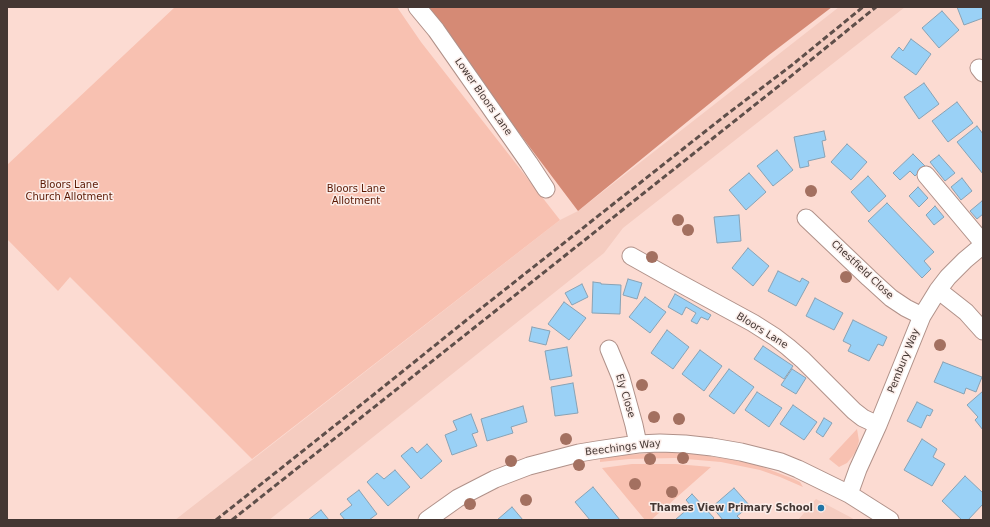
<!DOCTYPE html>
<html>
<head>
<meta charset="utf-8">
<style>
	body { margin:0 }
	#map { position:relative; width:990px; height:527px; overflow:hidden; background:#fcdbd2; font-family:"DejaVu Sans",sans-serif }
	canvas { display:block }
	.frame { position:absolute; inset:0; border:8px solid #443733; pointer-events:none }
</style>
</head>
<body>
<div id="map">
<canvas width="990" height="527"></canvas>
<div class="frame"></div>
</div>
<script>
const ctx = document.querySelector('canvas').getContext('2d');
ctx.lineJoin = 'round';
function fillPath(path, color) { ctx.fillStyle = color; ctx.fill(path, 'evenodd'); }
const shape = rows => new Path2D(rows.map(r => 'M' + r).join(''));
function stroke(path, color, width, dash) { ctx.strokeStyle = color; ctx.lineWidth = width; ctx.lineCap = dash ? 'butt' : 'round'; ctx.setLineDash(dash || []); ctx.stroke(path); }
function label(font, color, halo, rows, align = 'center') {
  ctx.font = font + ' "DejaVu Sans",sans-serif'; ctx.lineWidth = 3; ctx.setLineDash([]); ctx.textBaseline = 'middle'; ctx.strokeStyle = halo; ctx.fillStyle = color; for (const [text, x, y, turn = 0] of rows) {
    ctx.save(); ctx.translate(x, y); ctx.rotate((+turn || 0) * Math.PI / 180); ctx.textAlign = isNaN(turn) ? turn : align; if (halo) ctx.strokeText(text, 0, 0); ctx.fillText(text, 0, 0); ctx.restore();
  }
}
fillPath(shape([
	[839,7,905,7,623,228,604,253,269,520,175,520,560,220,578,211],
	[816,499,850,517,855,520,798,520]
]), '#f5ccc0');
fillPath(shape([
	[175,7,397,7,421,42,560,220,252,459,70,277,58,291,7,239,7,165],
	[857,429,859,441,856,451,852,457,847,463,839,467,829,459],
	[670,452,695,454,734,460,760,466,794,479,800,482,803,487,780,477,760,470,721,462,675,458,629,459,600,462,600,458,625,455],
	[632,464,676,464,711,467,651,520,645,520,602,468]
]), '#f8c1b1');
fillPath(shape([
	[424,7,832,7,769,55,578,211]
]), '#d58a75');
const building = shape([
	[957,7,983,7,983,18,964,25,957,7],
	[942,11,959,30,939,48,922,28,942,11],
	[911,39,931,54,916,75,891,57,899,47,903,51,911,39],
	[924,83,939,104,919,119,904,97,924,83],
	[957,102,973,123,948,142,932,121,957,102],
	[977,126,983,134,983,174,957,142,977,126],
	[824,131,826,140,822,141,825,157,808,161,809,166,800,168,794,137,824,131],
	[847,144,867,162,851,180,831,162,847,144],
	[777,150,793,170,773,186,757,166,777,150],
	[913,154,925,166,915,176,910,171,900,180,893,173,913,154],
	[939,155,955,173,945,181,930,162,939,155],
	[749,173,766,192,746,210,729,190,749,173],
	[868,176,886,196,869,212,851,192,868,176],
	[962,178,972,191,961,200,951,187,962,178],
	[918,187,928,198,919,207,909,196,918,187],
	[982,201,983,203,983,214,977,219,970,211,982,201],
	[887,203,934,252,924,261,931,269,922,278,868,221,887,203],
	[935,206,944,217,934,225,926,215,935,206],
	[739,215,741,241,717,243,714,217,739,215],
	[748,248,769,266,753,286,732,268,748,248],
	[778,271,800,282,802,278,809,282,796,306,768,291,778,271],
	[628,279,642,283,637,299,623,295,628,279],
	[593,282,601,283,601,284,621,285,620,314,592,313,593,282],
	[582,284,588,297,572,305,565,293,582,284],
	[675,294,711,315,708,320,701,317,697,324,691,321,696,313,686,307,682,315,668,307,675,294],
	[645,297,666,312,650,333,629,317,645,297],
	[815,298,843,313,834,330,806,316,815,298],
	[564,302,586,318,569,340,548,324,564,302],
	[853,320,887,337,883,346,878,344,869,361,848,351,851,345,843,341,853,320],
	[532,327,550,331,546,345,529,341,532,327],
	[667,330,689,347,673,369,651,353,667,330],
	[763,346,793,366,784,379,754,359,763,346],
	[567,347,572,376,550,380,545,351,567,347],
	[700,350,722,366,704,391,682,374,700,350],
	[943,362,982,377,976,392,966,388,964,394,934,382,943,362],
	[729,369,754,387,734,414,709,396,729,369],
	[792,369,806,378,796,394,781,385,792,369],
	[573,383,578,413,555,416,551,387,573,383],
	[983,391,983,430,975,420,978,417,967,405,983,391],
	[757,392,782,408,769,427,745,410,757,392],
	[917,402,933,410,930,416,927,415,921,428,907,421,917,402],
	[793,405,817,422,804,440,780,424,793,405],
	[523,406,527,422,511,427,513,433,487,441,481,419,523,406],
	[471,414,478,432,472,434,477,446,452,455,445,435,457,430,453,421,471,414],
	[824,418,832,423,823,437,816,432,824,418],
	[922,439,937,449,933,457,945,464,932,486,904,470,922,439],
	[427,444,442,461,421,479,401,456,412,447,417,453,427,444],
	[395,470,410,487,388,506,367,482,377,473,384,479,395,470],
	[965,476,983,493,983,504,968,520,962,520,942,501,965,476],
	[593,487,620,520,590,520,575,502,593,487],
	[734,488,750,506,737,516,740,519,738,520,723,520,712,507,734,488],
	[359,490,377,514,369,520,345,520,340,514,352,505,347,499,359,490],
	[692,494,714,518,712,520,675,520,691,506,686,500,692,494],
	[512,507,523,520,497,520,512,507],
	[321,510,329,520,308,520,321,510]
]);
fillPath(building, '#9ad1f6');
stroke(building, '#88a2b4', 1);
const minor = shape([
	[417,7,436,30,529,163,546,189],
	[979,68,983,73],
	[926,175,983,243],
	[806,218,869,278,891,298,906,308,922,316],
	[631,256,672,279,753,323,775,337,788,347,803,360,854,411,863,418,878,425],
	[938,290,966,312,983,331],
	[609,349,621,378,634,425,638,444],
	[849,494,858,469,878,425,922,316,938,290,948,277,965,260,983,245],
	[427,520,458,498,495,479,529,466,579,453,597,450,638,444,660,443,685,444,712,447,741,452,781,462,798,469,849,494,890,520]
]);
stroke(minor, '#b09189', 19);
stroke(minor, '#fff', 17);
stroke(shape([
	[216,520,377,392,474,314,726,115,792,65,863,7],
	[232,520,785,81,876,7]
]), '#5f4f4a', 3, [6, 3]);
ctx.fillStyle = '#a37060';
for (const [x, y] of [
	[811,191],
	[678,220],
	[688,230],
	[652,257],
	[846,277],
	[940,345],
	[642,385],
	[654,417],
	[679,419],
	[566,439],
	[683,458],
	[650,459],
	[511,461],
	[579,465],
	[635,484],
	[672,492],
	[526,500],
	[470,504]
]) { ctx.beginPath(); ctx.arc(x, y, 6, 0, 2 * Math.PI); ctx.fill(); }
for (const [x, y, r, color] of [
	[821,508,4,"#2175a6"]
]) { const dot = new Path2D(); dot.arc(x, y, r, 0, 2 * Math.PI); ctx.fillStyle = color; ctx.fill(dot); stroke(dot, '#fbede9', 1.5); }
label('10px', '#443733', '#fbede9', [
	["Lower Bloors Lane",483,97,55],
	["Chestfield Close",862,270,43],
	["Bloors Lane",762,331,32],
	["Pembury Way",904,361,-68],
	["Ely Close",625,396,73],
	["Beechings Way",623,448,-7]
]);
label('10px', '#5a1803', '#fbede9', [
	["Bloors Lane",69,185],
	["Church Allotment",69,197],
	["Bloors Lane",356,189],
	["Allotment",356,201]
]);
label('bold 10px', '#443733', '#fbede9', [
	["Thames View Primary School",813,508]
], 'right');
</script>
</body>
</html>
